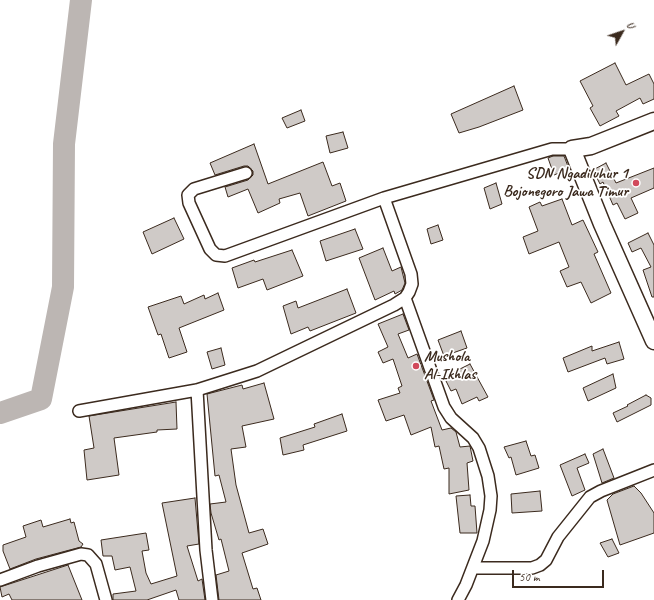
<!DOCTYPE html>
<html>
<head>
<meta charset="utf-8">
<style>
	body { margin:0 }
	#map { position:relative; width:654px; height:600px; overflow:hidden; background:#fff; font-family:Caveat,sans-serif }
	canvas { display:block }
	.north { position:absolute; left:602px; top:12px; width:40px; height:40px; -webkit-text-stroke:3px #fff; paint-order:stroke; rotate:50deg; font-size:11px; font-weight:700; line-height:16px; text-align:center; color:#3b2a1e }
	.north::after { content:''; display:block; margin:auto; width:14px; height:18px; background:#3b2a1e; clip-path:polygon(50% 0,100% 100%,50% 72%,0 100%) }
	.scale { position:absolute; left:512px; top:570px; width:92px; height:18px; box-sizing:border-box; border:2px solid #3b2a1e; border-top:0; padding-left:5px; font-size:12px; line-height:14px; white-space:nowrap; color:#3b2a1e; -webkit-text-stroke:3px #fff; paint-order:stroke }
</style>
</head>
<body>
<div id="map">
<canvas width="654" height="600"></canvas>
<div class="north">U</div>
<div class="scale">50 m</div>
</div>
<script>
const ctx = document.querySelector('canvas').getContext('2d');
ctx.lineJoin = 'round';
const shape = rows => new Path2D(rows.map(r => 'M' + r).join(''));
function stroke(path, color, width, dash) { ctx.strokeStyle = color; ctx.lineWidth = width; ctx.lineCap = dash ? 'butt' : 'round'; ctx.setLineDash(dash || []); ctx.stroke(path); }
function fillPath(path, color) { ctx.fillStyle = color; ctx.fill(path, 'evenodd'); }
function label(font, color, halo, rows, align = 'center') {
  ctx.font = font + ' Caveat,sans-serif'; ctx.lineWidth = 3.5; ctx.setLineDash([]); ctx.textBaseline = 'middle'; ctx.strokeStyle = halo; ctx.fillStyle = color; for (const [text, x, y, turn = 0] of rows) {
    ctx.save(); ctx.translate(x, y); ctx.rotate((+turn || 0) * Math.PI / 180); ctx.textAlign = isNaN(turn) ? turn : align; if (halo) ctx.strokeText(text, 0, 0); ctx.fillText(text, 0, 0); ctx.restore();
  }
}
stroke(shape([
	[0,413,41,399,63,287,64,144,81,0]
]), '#bcb6b3', 22);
const building = shape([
	[615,63,626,85,649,74,654,84,654,99,643,104,640,98,616,111,619,116,600,126,590,108,593,106,580,81,615,63],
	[514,86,523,110,479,127,459,133,451,114,514,86],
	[301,110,305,121,287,128,282,118,301,110],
	[343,132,348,148,330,153,326,136,343,132],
	[254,144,268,184,323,162,332,186,340,183,346,201,308,216,300,193,279,199,280,203,258,213,248,189,228,197,225,187,248,180,253,175,253,171,248,166,244,166,215,175,210,163,254,144],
	[553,156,564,156,569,169,554,175,548,158,553,156],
	[606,163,616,183,654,168,654,188,631,198,638,213,625,219,617,203,613,205,603,182,600,184,593,170,606,163],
	[496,183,502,204,490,209,484,188,496,183],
	[562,199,572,225,583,220,598,252,594,254,611,293,591,303,581,282,567,287,560,271,569,267,559,242,529,254,523,237,538,231,529,207,540,202,542,206,562,199],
	[174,218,184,239,152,254,143,232,174,218],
	[438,225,443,240,431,244,427,229,438,225],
	[355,229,363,249,326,261,320,241,355,229],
	[648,233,654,245,654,297,652,297,643,270,651,267,641,248,632,252,628,243,648,233],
	[383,248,392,271,401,267,405,283,402,290,395,294,394,291,375,300,359,258,383,248],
	[292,250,303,276,267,290,263,279,238,288,232,268,254,260,255,262,292,250],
	[347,289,356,313,310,331,308,327,291,334,283,306,296,301,298,308,347,289],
	[218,293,224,310,179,328,187,352,169,358,161,334,158,335,148,307,181,296,184,304,204,295,205,299,218,293],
	[403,314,409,330,398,334,408,358,417,354,434,400,431,401,442,430,451,428,456,432,460,447,470,446,473,461,467,463,469,490,449,494,449,468,444,469,439,446,435,447,431,427,411,435,404,415,386,421,378,400,400,393,398,388,402,386,393,359,383,363,378,352,388,347,378,324,403,314],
	[461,331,467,348,444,356,438,340,461,331],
	[619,342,624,359,607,364,605,358,568,372,563,358,592,346,592,351,619,342],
	[221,348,225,365,212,369,207,352,221,348],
	[470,364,488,397,479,401,477,397,462,404,456,389,451,391,444,377,470,364],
	[613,374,616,388,588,401,583,388,613,374],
	[264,383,274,419,242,426,246,447,231,449,236,485,249,533,263,529,268,544,242,553,253,589,257,588,261,600,219,600,216,575,229,571,221,539,219,540,211,513,210,504,226,502,219,475,215,476,207,394,242,385,243,389,264,383],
	[646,395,651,398,651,405,617,422,613,413,628,406,627,405,646,395],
	[176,402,177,429,157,430,157,432,114,438,119,475,87,480,84,450,94,448,89,416,176,402],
	[342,414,347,431,303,445,304,450,283,455,280,438,315,427,314,424,342,414],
	[526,441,531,456,535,455,539,468,516,475,511,457,509,458,504,447,526,441],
	[603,449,614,478,602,483,593,454,603,449],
	[585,454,589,463,577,468,585,490,572,496,560,465,585,454],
	[634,486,641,493,654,513,654,533,620,545,607,500,613,494,634,486],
	[540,491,542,511,512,513,511,494,540,491],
	[470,495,471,506,475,506,477,533,460,533,456,496,470,495],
	[195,498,199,544,187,546,198,581,202,579,205,600,179,600,176,590,147,600,113,600,113,594,136,591,130,567,115,570,112,556,103,556,101,540,146,533,149,550,142,551,146,573,151,584,177,576,162,503,195,498],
	[70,519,71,523,74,522,79,541,83,544,81,547,36,559,10,569,3,551,3,545,26,537,23,526,41,520,43,527,70,519],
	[612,539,619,553,608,557,600,543,612,539],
	[68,565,82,600,12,600,9,594,2,597,0,587,68,565]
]);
fillPath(building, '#cfcac7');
stroke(building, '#3b2a1e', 1);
const street = shape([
	[246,173,194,189,188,195,189,203,210,249,216,255,225,256,384,198],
	[405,298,444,407,451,418,473,438,479,448,488,476,491,496,490,510,483,541,466,585,458,600],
	[197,390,206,550,212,600],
	[79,411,197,390,257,371,394,305,405,298,409,292,412,284,411,274,384,198,552,149,572,149],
	[473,568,532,568,540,565,546,560,558,537,590,497,601,491,654,470],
	[0,580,38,566,81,554,88,555,96,564,106,600]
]);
const secondary = shape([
	[654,121,591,146,572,149,602,224,654,341]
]);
stroke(street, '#3b2a1e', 14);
stroke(secondary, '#3b2a1e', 19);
stroke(street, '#fff', 11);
stroke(secondary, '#fff', 16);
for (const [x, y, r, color] of [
	[636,183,4,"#d1495b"],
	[416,366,4,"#d1495b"]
]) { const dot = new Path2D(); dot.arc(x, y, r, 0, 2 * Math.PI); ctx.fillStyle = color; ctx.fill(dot); stroke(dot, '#fff', 1.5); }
label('bold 16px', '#3b2a1e', '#fff', [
	["SDN Ngadiluhur 1",628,174],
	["Bojonegoro Jawa Timur",628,192],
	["Mushola",424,357,"left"],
	["Al-Ikhlas",424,375,"left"]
], 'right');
</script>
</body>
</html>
